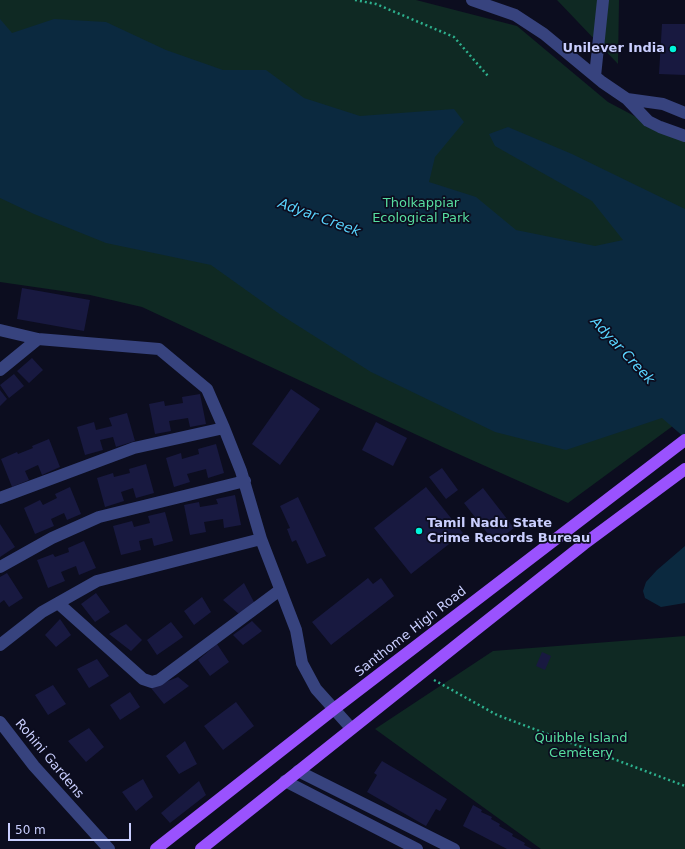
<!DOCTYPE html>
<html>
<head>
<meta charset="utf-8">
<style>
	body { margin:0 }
	#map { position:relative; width:685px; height:849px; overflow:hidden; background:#0c0d1f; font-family:"DejaVu Sans",sans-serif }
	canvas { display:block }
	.scale { position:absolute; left:8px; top:823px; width:123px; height:18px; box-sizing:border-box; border:2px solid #cacfff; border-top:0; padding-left:5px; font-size:12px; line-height:14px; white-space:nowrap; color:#cacfff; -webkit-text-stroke:3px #0c0d1f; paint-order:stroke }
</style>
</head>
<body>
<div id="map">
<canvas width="685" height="849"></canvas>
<div class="scale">50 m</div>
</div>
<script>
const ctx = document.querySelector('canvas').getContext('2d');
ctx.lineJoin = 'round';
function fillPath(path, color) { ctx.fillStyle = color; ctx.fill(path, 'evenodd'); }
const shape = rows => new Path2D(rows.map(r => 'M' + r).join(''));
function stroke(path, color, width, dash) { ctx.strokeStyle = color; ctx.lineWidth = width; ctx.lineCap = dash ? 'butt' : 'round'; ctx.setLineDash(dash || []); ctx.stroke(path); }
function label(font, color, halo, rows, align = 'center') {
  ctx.font = font + ' "DejaVu Sans",sans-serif'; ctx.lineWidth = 3.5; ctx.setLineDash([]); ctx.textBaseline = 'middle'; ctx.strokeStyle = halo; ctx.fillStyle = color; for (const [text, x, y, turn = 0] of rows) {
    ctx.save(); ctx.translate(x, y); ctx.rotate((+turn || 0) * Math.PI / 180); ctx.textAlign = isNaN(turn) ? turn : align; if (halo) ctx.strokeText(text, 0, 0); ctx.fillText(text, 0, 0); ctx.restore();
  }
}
fillPath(shape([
	[0,0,416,0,517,26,608,102,674,137,685,140,685,417,568,503,445,448,142,307,90,295,0,282],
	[557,0,619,0,618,64],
	[685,636,685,849,541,849,375,729,493,651]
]), '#0f2923');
fillPath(shape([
	[0,19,12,33,54,19,106,22,166,50,223,70,266,70,304,98,360,116,454,109,464,122,435,157,429,182,476,197,516,230,595,246,623,240,592,201,495,146,489,134,508,127,572,154,685,209,685,438,662,418,566,450,495,432,371,372,281,315,211,265,106,243,34,214,0,198],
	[685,546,685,603,661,607,645,598,643,591,646,582,657,570]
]), '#0b293f');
fillPath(shape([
	[662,24,685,24,685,75,659,74],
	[22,288,90,300,84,331,17,319],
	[32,358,43,370,29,383,17,371],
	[14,374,24,386,9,398,0,385],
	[291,389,320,409,280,465,252,444],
	[0,390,7,399,0,406],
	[200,394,206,424,190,427,188,418,169,421,171,431,155,434,149,404,164,401,165,406,183,403,182,397],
	[127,413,135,441,116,447,113,437,100,440,103,450,85,455,77,427,94,422,96,430,112,426,109,418],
	[376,422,407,438,393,466,362,450],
	[49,439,60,467,42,475,38,465,25,471,29,480,12,487,1,459,17,452,18,454,33,448,32,446],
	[216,444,224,473,208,478,206,469,187,474,190,482,174,487,166,458,181,453,182,459,199,454,198,449],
	[146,464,154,493,136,498,133,488,121,492,124,501,105,507,97,478,113,473,114,477,130,473,129,469],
	[442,468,458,490,446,499,429,477],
	[70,487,81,514,67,520,64,513,51,519,54,526,35,534,24,508,40,500,43,505,57,498,55,494],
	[426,487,463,533,411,574,374,528],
	[483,488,514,528,495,543,464,503],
	[235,495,241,525,224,528,223,519,204,522,206,532,190,535,184,505,199,502,200,507,218,504,216,499],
	[298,497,326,556,307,564,296,540,292,542,287,529,290,528,280,506],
	[165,512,173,541,154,546,152,538,139,541,141,550,121,555,113,526,132,521,134,527,150,523,148,516],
	[0,524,15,547,0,557],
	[84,541,96,568,79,575,76,566,61,572,65,581,48,588,37,560,53,554,55,557,69,552,68,548],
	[7,573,23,598,9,607,4,600,0,603,0,577],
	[368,578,373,584,381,578,394,596,331,645,312,622],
	[244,583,255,604,239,614,223,600],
	[96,593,110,612,95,622,81,604],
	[202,597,211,612,194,625,184,611],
	[60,619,71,635,56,647,45,635],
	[252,621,262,631,243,645,233,635],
	[171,622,183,637,157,655,147,640],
	[126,624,142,640,131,651,109,634],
	[217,644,229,662,210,676,198,660],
	[542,652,551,656,545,670,536,666],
	[97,659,109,676,89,688,77,669],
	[178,677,189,686,164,704,151,688],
	[53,685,66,704,48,715,35,695],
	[130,692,140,707,120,720,110,705],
	[236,702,254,726,223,750,204,726],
	[89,728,104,747,86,762,68,741],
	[185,741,197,764,179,774,166,756],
	[382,761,447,799,440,811,436,809,426,826,367,792,377,775,374,773],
	[143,779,153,797,136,811,122,792],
	[199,781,206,795,170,823,161,813],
	[473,805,482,810,481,812,492,817,491,819,500,824,499,826,513,834,512,836,525,843,524,845,532,849,507,849,463,826]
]), '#181940');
stroke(shape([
	[355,0,376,4,454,37,488,76],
	[434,680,497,715,685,786]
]), '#2db08d', 2.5, [2, 3]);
stroke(shape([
	[472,0,515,15,544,34,602,82,627,99,663,104,685,113],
	[595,76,603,0],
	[627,99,648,121,660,127,685,136],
	[0,330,38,339,159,349,207,389,224,428],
	[0,370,38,339],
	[0,498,134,448,224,428,241,471,261,539,296,630,302,663,316,689,351,728],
	[0,567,52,538,99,517,245,481],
	[58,603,143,679,152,682,159,680,280,590],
	[0,645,42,612,97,581,261,539],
	[0,722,34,766,109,849],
	[298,771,454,849],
	[285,781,417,849]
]), '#37437e', 12);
stroke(shape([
	[156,849,334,709,685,440],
	[201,849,473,632,584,544,685,469]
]), '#9a52fe', 12);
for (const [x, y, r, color] of [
	[673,49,4,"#01f4da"],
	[419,531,4,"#01f4da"]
]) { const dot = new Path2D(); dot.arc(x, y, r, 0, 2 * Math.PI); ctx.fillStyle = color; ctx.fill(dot); stroke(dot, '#0c0d1f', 1.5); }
label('bold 13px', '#cacfff', '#0c0d1f', [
	["Unilever India",665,49],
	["Tamil Nadu State",427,524,"left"],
	["Crime Records Bureau",427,539,"left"]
], 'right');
label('13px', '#57dea0', '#0c0d1f', [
	["Tholkappiar",421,204],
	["Ecological Park",421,219],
	["Quibble Island",581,739],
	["Cemetery",581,754]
]);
label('13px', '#cacfff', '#0c0d1f', [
	["Santhome High Road",411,632,-38],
	["Rohini Gardens",49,759,50]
]);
label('italic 14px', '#59d4fe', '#0c0d1f', [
	["Adyar Creek",319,218,20],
	["Adyar Creek",622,351,47]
]);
</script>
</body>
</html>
